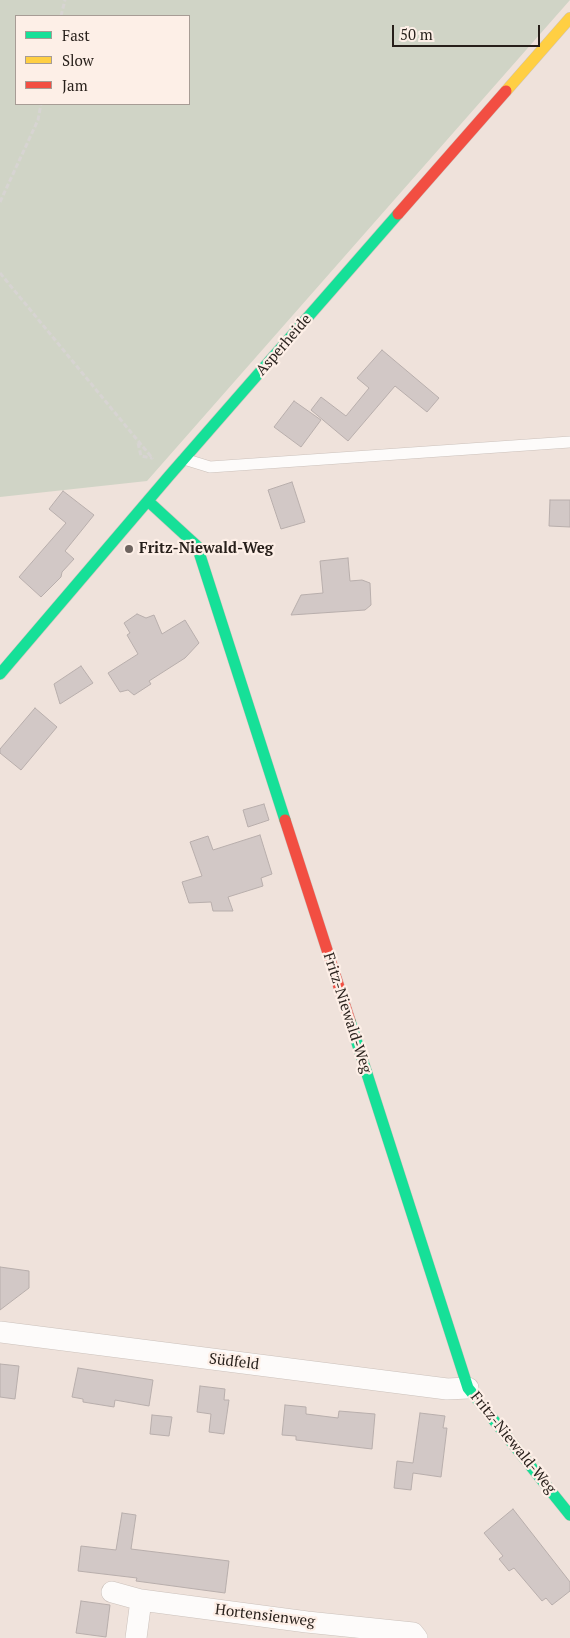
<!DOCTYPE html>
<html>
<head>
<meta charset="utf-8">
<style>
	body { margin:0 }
	#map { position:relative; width:570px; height:1638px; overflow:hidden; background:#efe2db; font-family:"PT Serif",serif }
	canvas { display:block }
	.legend { position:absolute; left:15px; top:15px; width:175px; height:90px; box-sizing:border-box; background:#fdefe7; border:1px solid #a79c95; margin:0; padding:6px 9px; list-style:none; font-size:15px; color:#271f1a }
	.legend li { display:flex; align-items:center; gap:10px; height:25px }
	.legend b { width:25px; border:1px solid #a79c95 }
	.scale { position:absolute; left:392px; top:25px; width:148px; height:22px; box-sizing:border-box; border:2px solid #271f1a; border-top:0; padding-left:6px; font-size:15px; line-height:18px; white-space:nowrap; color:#271f1a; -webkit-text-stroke:4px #fdefe7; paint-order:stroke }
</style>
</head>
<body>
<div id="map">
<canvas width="570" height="1638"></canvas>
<ul class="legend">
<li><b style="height:6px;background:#16e098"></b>Fast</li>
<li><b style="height:6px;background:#ffcf43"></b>Slow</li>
<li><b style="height:6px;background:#f24e42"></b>Jam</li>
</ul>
<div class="scale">50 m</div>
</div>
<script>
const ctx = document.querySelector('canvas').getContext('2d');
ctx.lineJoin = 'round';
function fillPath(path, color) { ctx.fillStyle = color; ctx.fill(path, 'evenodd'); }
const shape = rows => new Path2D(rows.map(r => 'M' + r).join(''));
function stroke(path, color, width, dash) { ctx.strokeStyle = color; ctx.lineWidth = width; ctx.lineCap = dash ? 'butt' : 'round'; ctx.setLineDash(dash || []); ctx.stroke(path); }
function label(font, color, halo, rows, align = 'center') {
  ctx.font = font + ' "PT Serif",serif'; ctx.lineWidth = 4.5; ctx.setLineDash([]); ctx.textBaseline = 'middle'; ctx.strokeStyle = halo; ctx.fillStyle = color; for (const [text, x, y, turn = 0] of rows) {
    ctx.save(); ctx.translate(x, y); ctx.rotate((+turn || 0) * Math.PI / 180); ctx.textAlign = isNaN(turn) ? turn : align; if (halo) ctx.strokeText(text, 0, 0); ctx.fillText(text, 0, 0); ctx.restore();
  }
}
fillPath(shape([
	[0,0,570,0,147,481,0,497],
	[16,16,189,16,189,104,16,104]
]), '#d0d4c6');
const building = shape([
	[382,350,439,398,427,412,395,386,348,441,311,410,321,397,346,416,369,388,357,378,382,350],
	[294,401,321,420,301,447,274,427,294,401],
	[292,482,305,522,281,529,268,490,292,482],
	[63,491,94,515,65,551,74,559,62,572,61,577,41,597,19,577,66,523,49,509,63,491],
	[550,500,570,500,570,527,549,526,550,500],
	[348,558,350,581,362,580,370,583,371,605,365,610,291,615,301,595,323,593,320,561,348,558],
	[137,614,146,618,154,615,162,634,185,620,199,643,185,658,149,681,151,684,134,695,128,690,120,692,108,673,138,654,127,635,130,633,124,623,137,614],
	[81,666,93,683,60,704,54,684,81,666],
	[35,708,57,727,21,770,0,753,0,749,35,708],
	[264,804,269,820,248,827,243,810,264,804],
	[260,835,272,874,261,878,263,886,228,897,233,911,213,911,211,902,189,903,182,882,202,876,190,842,208,836,213,850,260,835],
	[0,1267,29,1271,29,1288,0,1310,0,1267],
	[0,1364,19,1366,15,1399,0,1397,0,1364],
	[78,1368,153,1380,149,1406,115,1400,114,1407,83,1402,83,1399,72,1397,78,1368],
	[200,1386,225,1389,224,1400,229,1400,224,1434,209,1432,211,1414,197,1412,200,1386],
	[285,1405,306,1407,306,1414,338,1418,339,1411,375,1414,372,1449,296,1440,296,1436,282,1435,285,1405],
	[420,1413,445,1416,443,1428,447,1428,441,1477,413,1473,411,1490,394,1488,397,1461,413,1463,420,1413],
	[152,1415,172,1417,169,1436,150,1434,152,1415],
	[513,1509,570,1582,570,1591,552,1605,546,1598,542,1601,514,1568,509,1571,499,1559,503,1556,484,1533,513,1509],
	[122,1513,136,1515,131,1549,229,1561,225,1593,136,1581,137,1578,78,1571,81,1546,116,1550,122,1513],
	[81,1601,110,1605,106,1637,76,1633,81,1601]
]);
fillPath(building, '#d2c8c6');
stroke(building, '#b8aeac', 1);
const lane = shape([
	[184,459,210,467,570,442]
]);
const street = shape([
	[0,1332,447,1389,468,1388],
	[112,1592,141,1600],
	[136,1638,141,1600,307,1622,413,1633,417,1638]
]);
const fast = shape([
	[148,501,197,546,285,820],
	[0,674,169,476,398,214],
	[350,1021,468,1388,570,1515]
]);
const slow = shape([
	[506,91,570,18]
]);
const jam = shape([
	[398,214,506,91],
	[285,820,350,1021]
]);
stroke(lane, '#cbc1bb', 12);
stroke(street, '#cbc1bb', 22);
stroke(fast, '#cbc1bb', 12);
stroke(slow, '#cbc1bb', 12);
stroke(jam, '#cbc1bb', 12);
stroke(shape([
	[61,16,65,0],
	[0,202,38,120,41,104],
	[0,273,153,459],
	[138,443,141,456,152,458]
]), '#d7d4d2', 3, [5, 2.5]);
stroke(lane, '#fdfbfa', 11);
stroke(street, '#fdfbfa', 21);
stroke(fast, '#16e098', 11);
stroke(slow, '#ffcf43', 11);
stroke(jam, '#f24e42', 11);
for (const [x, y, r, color] of [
	[129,549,5,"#6d635e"]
]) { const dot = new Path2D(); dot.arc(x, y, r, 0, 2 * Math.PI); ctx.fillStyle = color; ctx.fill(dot); stroke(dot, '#fdefe7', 2); }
label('15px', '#271f1a', '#fdefe7', [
	["Asperheide",284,345,-49],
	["Fritz-Niewald-Weg",347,1013,72],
	["Südfeld",234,1362,7],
	["Fritz-Niewald-Weg",513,1443,51],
	["Hortensienweg",265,1616,7]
]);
label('bold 15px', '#271f1a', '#fdefe7', [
	["Fritz-Niewald-Weg",139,549]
], 'left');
</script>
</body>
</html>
